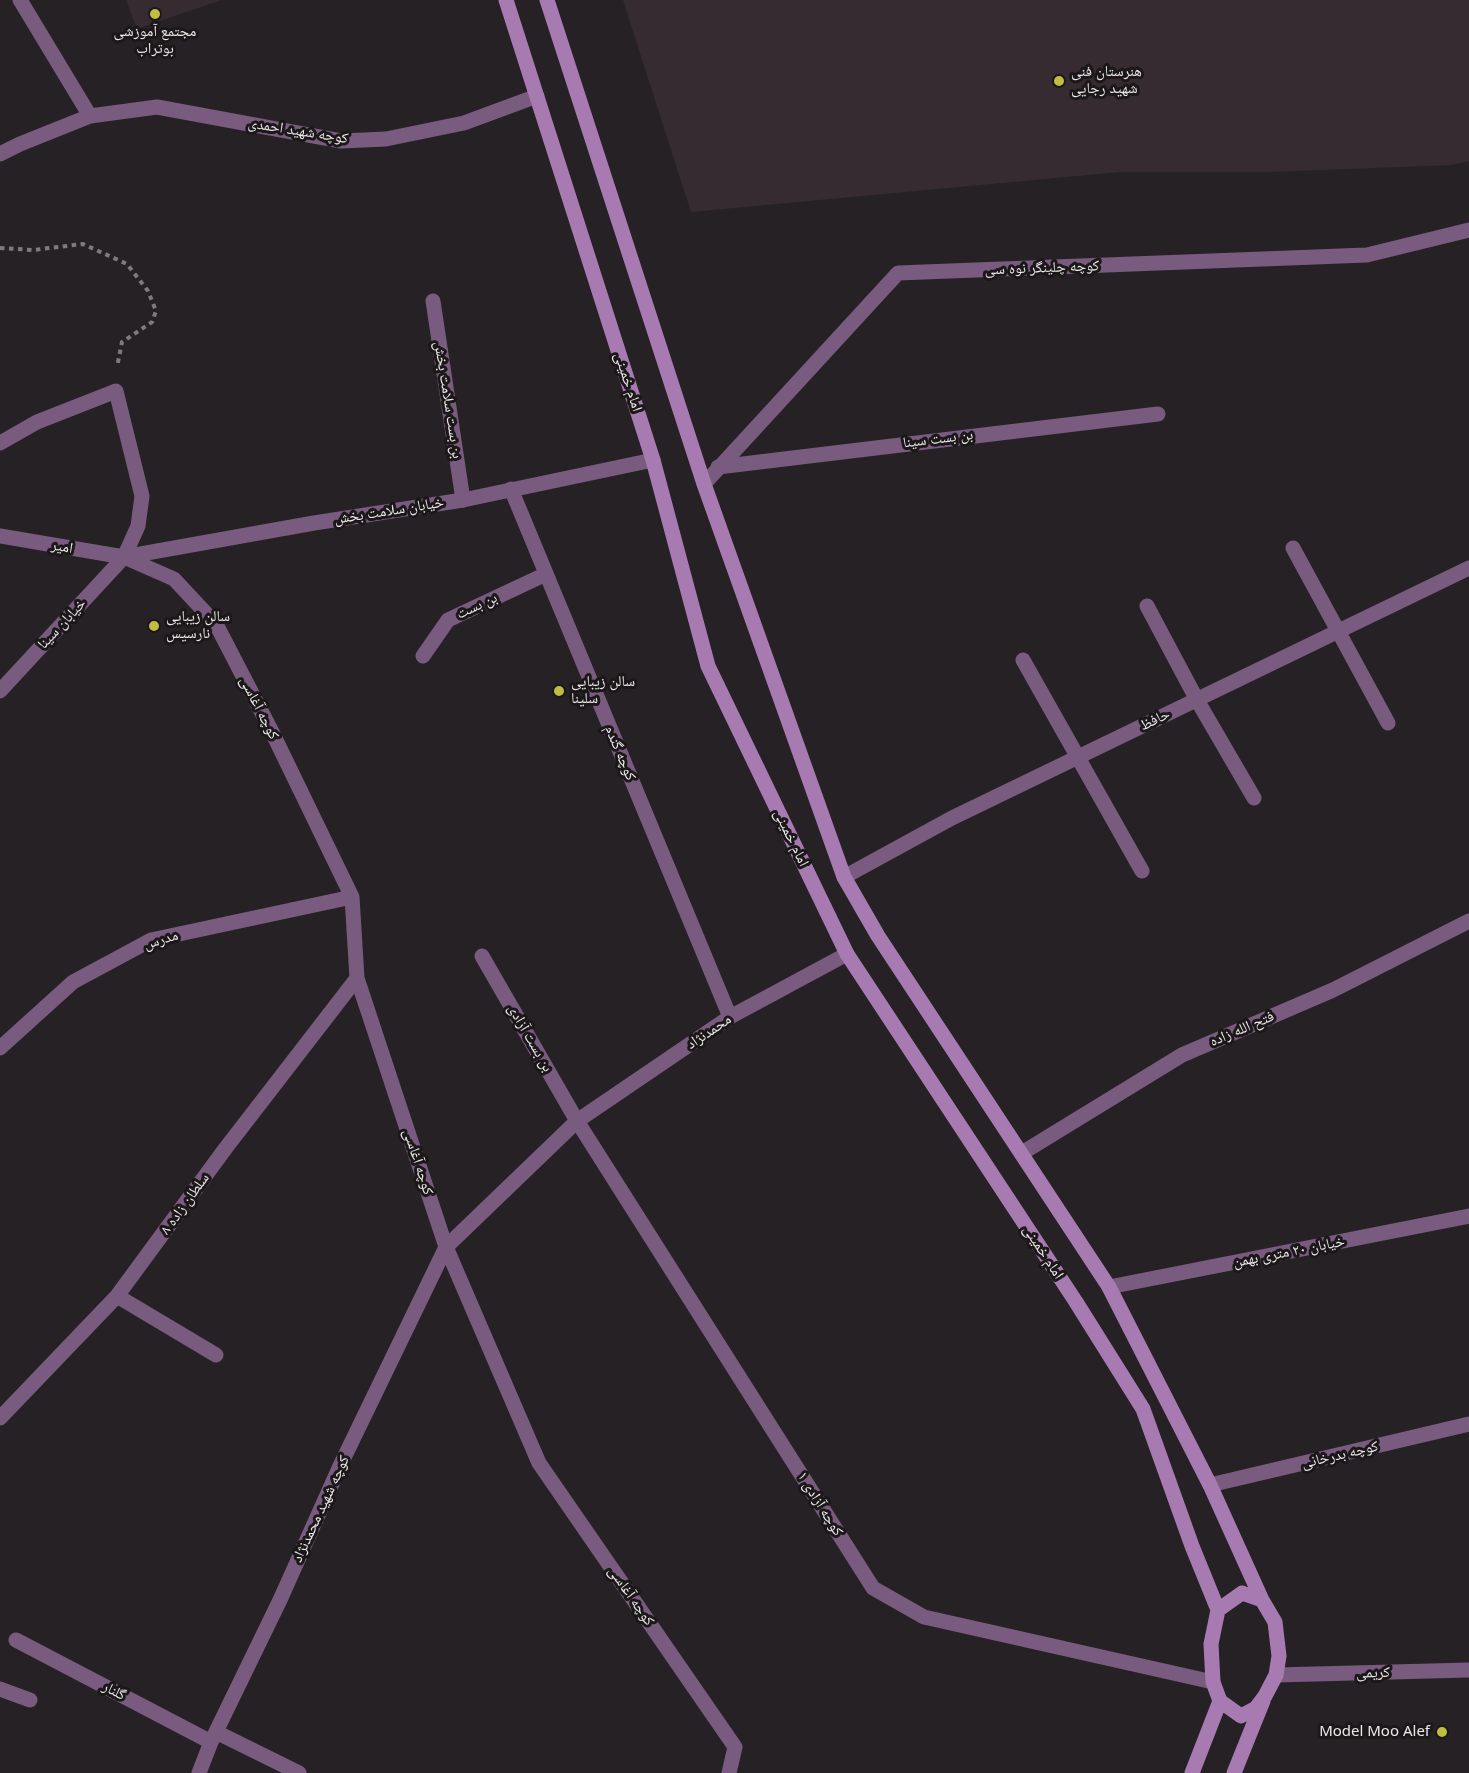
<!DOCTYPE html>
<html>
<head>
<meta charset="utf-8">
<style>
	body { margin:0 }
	canvas { display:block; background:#262124 }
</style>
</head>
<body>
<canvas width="1469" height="1773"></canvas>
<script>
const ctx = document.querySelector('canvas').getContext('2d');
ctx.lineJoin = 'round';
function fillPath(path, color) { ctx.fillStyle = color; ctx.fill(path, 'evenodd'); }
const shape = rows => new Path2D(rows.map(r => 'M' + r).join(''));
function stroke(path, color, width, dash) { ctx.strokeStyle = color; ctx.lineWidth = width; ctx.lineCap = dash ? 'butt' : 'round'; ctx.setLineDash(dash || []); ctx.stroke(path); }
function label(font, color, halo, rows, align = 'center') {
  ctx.font = font + ' "Noto Sans","Noto Naskh Arabic",sans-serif'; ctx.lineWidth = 6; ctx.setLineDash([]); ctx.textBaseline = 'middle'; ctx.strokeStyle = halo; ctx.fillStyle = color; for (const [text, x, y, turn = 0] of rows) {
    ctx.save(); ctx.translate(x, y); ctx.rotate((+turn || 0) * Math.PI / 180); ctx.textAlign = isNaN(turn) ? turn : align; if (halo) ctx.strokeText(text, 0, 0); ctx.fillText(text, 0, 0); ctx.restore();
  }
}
fillPath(shape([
	[126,0,221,0,137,29],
	[623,0,1469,0,1469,161,1452,165,1269,172,1120,172,691,212]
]), '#352b30');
stroke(shape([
	[0,248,33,250,83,244,127,264,148,291,156,311,152,322,122,342,117,367]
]), '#7f7b7d', 4, [4.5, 4.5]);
stroke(shape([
	[20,0,90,116],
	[0,154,20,144,90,116,157,107,341,141,386,139,464,123,537,96],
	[433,301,463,500],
	[0,443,37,422,116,391,142,496,138,526,124,557],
	[718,467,1158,414],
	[704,484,898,273,1367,255,1469,230],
	[511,489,730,1017],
	[0,536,124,557,174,579,216,624,273,734,352,897,357,978,446,1247,539,1463,735,1747,729,1773],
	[1293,548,1388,723],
	[1147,606,1197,700,1254,798],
	[423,656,448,620,546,574],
	[1023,660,1142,871],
	[844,877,952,818,1469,568],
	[482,956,577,1121,873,1588,924,1617,1213,1682],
	[0,1048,73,982,151,940,352,897],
	[1022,1153,1182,1055,1333,990,1469,921],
	[117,1296,216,1355],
	[0,1418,117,1296,225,1149,357,978],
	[1210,1485,1469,1424],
	[16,1640,211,1742],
	[1276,1675,1469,1670],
	[0,1689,30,1700],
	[216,1732,299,1773],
	[199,1773,211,1742,280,1600,340,1466,446,1247,577,1121,730,1017,847,954]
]), '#785b7e', 15);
stroke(shape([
	[0,691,124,557,314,523,463,500,653,460],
	[1109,1287,1469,1216]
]), '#785b7e', 15);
stroke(shape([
	[506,0,653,460,708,666,847,954,1076,1302,1143,1409,1192,1546,1218,1610],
	[547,0,704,484,844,877,878,936,1109,1287,1210,1485,1262,1600],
	[1242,1593,1262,1600,1275,1622,1279,1656,1276,1675,1265,1696,1256,1708,1241,1716,1220,1701,1213,1682,1211,1644,1218,1610,1242,1593],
	[1192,1773,1220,1701],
	[1234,1773,1263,1701]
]), '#a87ab2', 15);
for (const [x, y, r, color] of [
	[155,14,6,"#c0be41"],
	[1059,81,6,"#c0be41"],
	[154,626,6,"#c0be41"],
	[559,691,6,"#c0be41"],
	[1442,1732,6,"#c0be41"]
]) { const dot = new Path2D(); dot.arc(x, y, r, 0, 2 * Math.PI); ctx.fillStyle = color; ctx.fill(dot); stroke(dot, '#1c181a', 2); }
label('15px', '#ebe8e9', '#1c181a', [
	["مجتمع آموزشی",155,32,"center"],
	["بوتراب",155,49,"center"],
	["هنرستان فنی",1071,72],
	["شهید رجایی",1071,89],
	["سالن زیبایی",166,617],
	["نارسیس",166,634],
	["سالن زیبایی",571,682],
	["سلینا",571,699],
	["Model Moo Alef",1430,1732,"right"]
], 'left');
label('15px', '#ebe8e9', '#1c181a', [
	["کوچه شهید احمدی",298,131,9],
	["کوچه چلینگر نوه سی",1042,268,-2],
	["امام خمینی",628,382,72],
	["بن بست سلامت بخش",448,400,81],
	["بن بست سینا",938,439,-7],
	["خیابان سلامت بخش",389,511,-9],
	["امیر",62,547,10],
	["بن بست",477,606,-25],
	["خیابان سینا",62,624,-47],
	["کوچه آغاسی",259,708,63],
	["حافظ",1155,720,-26],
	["کوچه گندم",620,753,67],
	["امام خمینی",791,838,64],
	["مدرس",161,940,-17],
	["فتح الله زاده",1242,1029,-23],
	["محمدنژاد",709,1032,-34],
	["بن بست آزادی",530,1038,60],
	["کوچه آغاسی",418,1162,72],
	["سلطان زاده ۸",185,1204,-54],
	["امام خمینی",1043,1252,57],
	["خیابان ۲۰ متری بهمن",1289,1252,-11],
	["کوچه بدرخانی",1340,1455,-13],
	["کوچه آزادی ۱",820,1504,58],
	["کوچه شهید محمدنژاد",321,1509,-65],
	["کوچه آغاسی",631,1596,55],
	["کریمی",1373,1673,-2],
	["گلنار",114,1691,28]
]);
</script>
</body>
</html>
